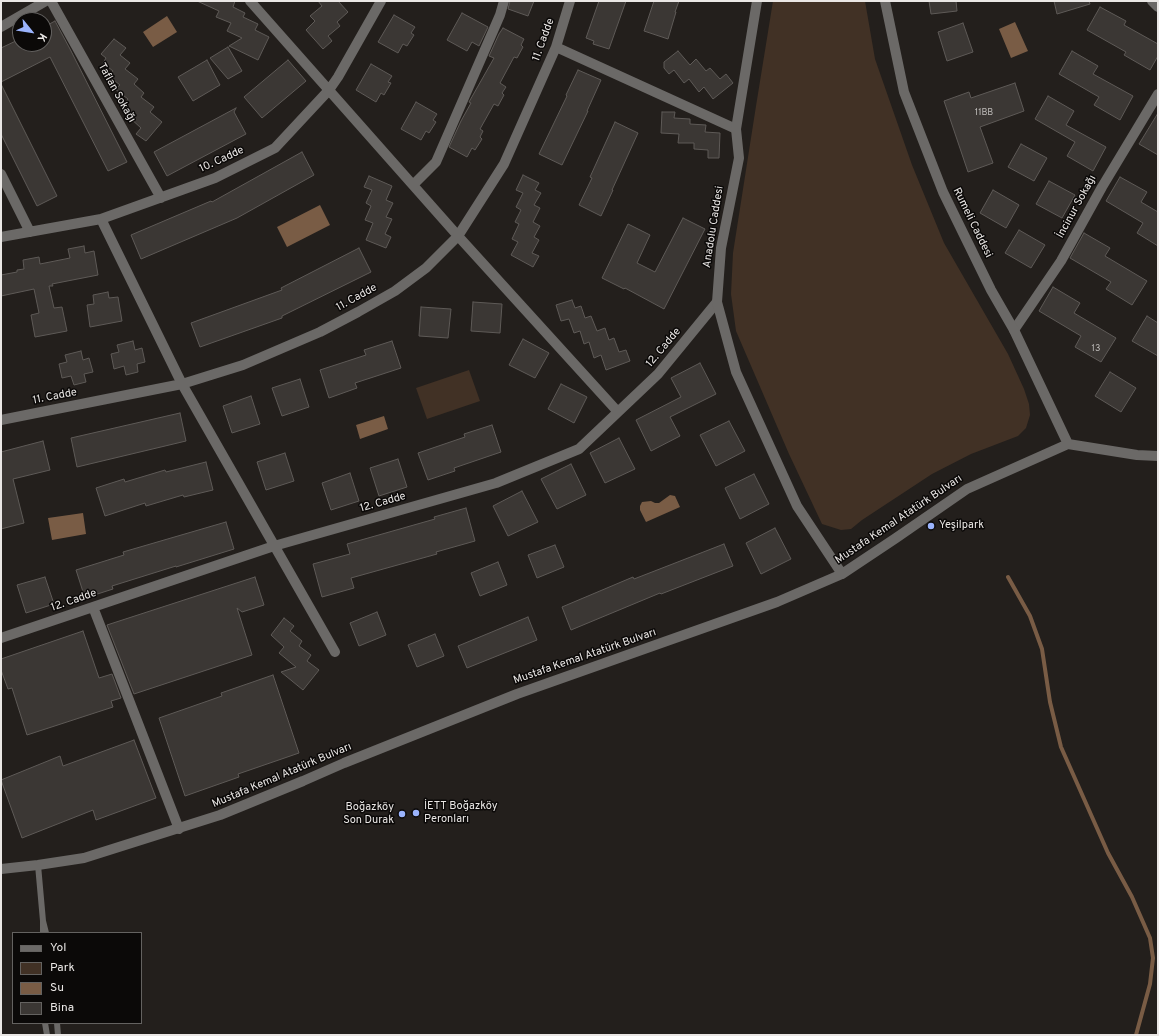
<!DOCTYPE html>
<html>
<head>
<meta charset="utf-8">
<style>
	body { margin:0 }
	#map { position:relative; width:1159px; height:1036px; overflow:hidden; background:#231f1c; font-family:Overpass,sans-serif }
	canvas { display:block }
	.frame { position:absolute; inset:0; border:2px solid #eae7e5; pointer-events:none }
	.legend { position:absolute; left:12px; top:932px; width:130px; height:92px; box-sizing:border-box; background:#0b0908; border:1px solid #646260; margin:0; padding:5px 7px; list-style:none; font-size:12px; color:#eae7e5 }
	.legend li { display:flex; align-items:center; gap:8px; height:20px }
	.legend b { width:20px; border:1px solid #646260 }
	.north { position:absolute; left:12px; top:12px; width:40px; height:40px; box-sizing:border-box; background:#0b0908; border:1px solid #646260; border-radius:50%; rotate:120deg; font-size:11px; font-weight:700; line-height:16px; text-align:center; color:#eae7e5 }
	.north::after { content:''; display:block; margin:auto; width:14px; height:18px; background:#9bb4fd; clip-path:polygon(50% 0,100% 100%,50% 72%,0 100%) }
</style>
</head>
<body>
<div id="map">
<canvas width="1159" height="1036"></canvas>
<div class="frame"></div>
<ul class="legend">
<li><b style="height:5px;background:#6b6967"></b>Yol</li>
<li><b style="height:11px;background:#413125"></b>Park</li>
<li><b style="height:11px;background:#795c45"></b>Su</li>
<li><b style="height:11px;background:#3b3734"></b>Bina</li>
</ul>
<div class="north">K</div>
</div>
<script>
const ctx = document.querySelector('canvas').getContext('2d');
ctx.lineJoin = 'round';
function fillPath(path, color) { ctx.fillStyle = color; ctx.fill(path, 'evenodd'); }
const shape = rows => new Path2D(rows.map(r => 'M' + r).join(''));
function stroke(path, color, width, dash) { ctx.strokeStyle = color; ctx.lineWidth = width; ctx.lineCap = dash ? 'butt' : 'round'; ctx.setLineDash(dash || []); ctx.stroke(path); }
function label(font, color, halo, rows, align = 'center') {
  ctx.font = font + ' Overpass,sans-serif'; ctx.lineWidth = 3; ctx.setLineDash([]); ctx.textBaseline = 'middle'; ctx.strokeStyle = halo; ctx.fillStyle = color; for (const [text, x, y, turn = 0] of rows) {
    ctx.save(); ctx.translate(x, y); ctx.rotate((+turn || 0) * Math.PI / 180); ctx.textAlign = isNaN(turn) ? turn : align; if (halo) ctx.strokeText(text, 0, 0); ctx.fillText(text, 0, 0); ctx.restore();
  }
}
fillPath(shape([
	[773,1,865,1,875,59,912,165,944,243,1008,354,1024,389,1029,404,1030,415,1026,428,1018,436,971,454,932,474,862,520,851,529,841,530,822,524,789,454,736,331,731,294,733,253,756,106],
	[469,370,480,401,427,419,416,388]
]), '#413125');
fillPath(shape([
	[167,16,177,32,153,47,143,32],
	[1015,22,1028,51,1011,58,999,29],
	[320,205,330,225,287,247,277,227],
	[384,416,388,429,360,439,356,425],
	[670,495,675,496,680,507,646,522,640,510,640,506,642,502,651,501,655,503,659,503],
	[83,513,86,534,52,540,48,518]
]), '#795c45');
stroke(shape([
	[1008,577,1030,616,1042,649,1050,702,1061,747,1108,853,1132,897,1150,938,1153,958,1150,984,1136,1035]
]), '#795c45', 4);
const building = shape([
	[197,1,235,1,233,7,245,13,243,17,258,24,255,30,269,37,258,60,229,46,242,38,227,31,231,23,216,17,219,11,197,1],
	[318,1,338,1,348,12,337,22,340,26,328,36,332,41,323,49,306,30,315,21,310,16,322,6,318,1],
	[510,1,534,1,528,16,508,9,510,1],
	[599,1,626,1,609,49,593,44,594,41,586,38,599,1],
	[654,1,679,1,675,12,676,12,668,39,644,31,654,1],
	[929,1,956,1,957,11,931,14,929,1],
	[1054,1,1089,1,1090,4,1057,14,1054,1],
	[1100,7,1126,21,1124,25,1158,44,1158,56,1150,70,1124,55,1126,52,1087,30,1100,7],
	[462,13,488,27,479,46,472,42,467,51,447,40,462,13],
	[394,15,415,27,411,33,414,35,407,46,403,44,398,53,378,42,394,15],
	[55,21,70,49,127,162,108,171,50,57,1,82,1,48,20,39,20,44,44,44,44,27,55,21],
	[963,23,973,52,947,61,938,32,963,23],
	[503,28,524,39,521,45,523,47,517,58,514,57,500,83,506,87,502,93,504,95,498,106,494,104,480,129,483,131,480,137,482,139,475,150,472,148,467,157,449,147,461,121,471,103,469,102,494,58,489,56,499,34,503,28],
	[114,39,126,48,120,55,130,63,125,69,138,79,134,84,144,93,141,97,154,107,150,112,162,122,146,141,136,134,141,128,130,118,133,114,123,106,128,99,115,89,120,85,109,76,113,71,103,63,106,58,101,54,114,39],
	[228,47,242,71,228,79,210,58,228,47],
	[678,51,690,65,696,59,706,71,710,68,720,79,726,74,733,83,713,99,704,87,699,92,689,79,684,83,674,70,669,74,664,68,664,62,678,51],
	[1072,51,1098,66,1093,74,1133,96,1120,120,1094,105,1099,97,1059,74,1072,51],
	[207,60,220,85,193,101,178,77,207,60],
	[288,60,306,81,262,118,244,97,288,60],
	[371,64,392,76,388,82,391,83,384,95,381,93,376,102,356,90,371,64],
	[578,70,601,80,587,111,588,111,562,165,539,154,567,96,566,95,578,70],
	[1015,83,1024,111,980,127,993,163,968,172,944,101,969,92,971,98,1015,83],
	[1,84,57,196,37,206,1,134,1,84],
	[1048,96,1074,111,1066,125,1106,147,1093,171,1067,156,1075,142,1035,119,1048,96],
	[416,102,437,114,433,120,436,122,429,133,426,131,421,140,401,129,416,102],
	[236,108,234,112,246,134,167,176,154,152,236,108],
	[662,112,675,112,674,118,690,119,690,124,706,125,705,132,720,133,719,158,708,158,708,150,694,149,694,143,678,143,679,134,661,133,662,112],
	[1158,113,1158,155,1139,144,1158,113],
	[615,122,638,133,612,190,613,190,601,216,579,205,592,178,590,177,615,122],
	[1021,144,1047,158,1034,181,1008,167,1021,144],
	[302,152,314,175,237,218,141,259,131,235,211,201,212,202,302,152],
	[523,175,539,183,535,190,541,193,534,205,540,208,533,222,540,226,534,237,539,240,532,253,539,256,533,267,511,255,518,242,512,239,519,224,515,222,521,210,516,207,523,193,516,190,523,175],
	[369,176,392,186,386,200,393,203,386,217,392,219,385,234,391,237,386,248,366,240,373,223,365,220,371,206,366,203,372,190,364,187,369,176],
	[1120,177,1147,192,1141,202,1158,212,1158,246,1137,233,1143,223,1106,201,1120,177],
	[1049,181,1075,195,1062,218,1036,204,1049,181],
	[993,190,1019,205,1006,228,980,213,993,190],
	[683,218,705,229,664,309,625,288,624,289,602,278,628,224,650,235,637,263,655,272,683,218],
	[1019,230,1045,245,1031,268,1005,253,1019,230],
	[1084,233,1110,248,1105,256,1147,281,1132,305,1106,289,1111,282,1070,258,1084,233],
	[84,246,85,253,94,251,98,275,52,284,53,286,49,286,54,308,62,307,67,331,35,337,31,315,39,313,34,289,1,296,1,275,17,272,17,270,24,269,23,260,39,257,40,264,70,258,68,249,84,246],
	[359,248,371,272,282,316,282,318,200,347,191,323,282,290,281,288,359,248],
	[1053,287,1080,303,1074,313,1116,338,1101,362,1075,347,1081,336,1039,311,1053,287],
	[108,292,109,298,118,297,122,321,90,327,87,305,94,304,93,295,108,292],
	[572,300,575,308,581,306,585,318,591,316,597,331,605,328,609,340,614,338,619,352,626,350,630,361,606,370,601,355,594,358,589,342,584,344,580,331,574,333,569,319,561,321,556,305,572,300],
	[473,302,502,304,500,333,471,331,473,302],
	[421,307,451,309,448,338,419,336,421,307],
	[1147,316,1158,323,1158,356,1132,341,1147,316],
	[523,339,549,353,535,378,509,365,523,339],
	[133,341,135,350,142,348,145,362,137,364,138,372,126,375,124,366,114,369,111,354,119,352,117,345,133,341],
	[392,341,401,368,355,383,357,388,329,398,320,370,366,355,364,350,392,341],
	[81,351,83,360,89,358,93,372,84,374,86,382,74,385,71,376,62,378,59,364,67,362,65,355,81,351],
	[700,363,716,394,670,417,680,436,651,451,636,420,681,397,671,378,700,363],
	[1110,372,1136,388,1121,412,1095,396,1110,372],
	[300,379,309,407,282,416,272,388,300,379],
	[561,384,587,397,574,423,548,409,561,384],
	[251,396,260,424,232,433,223,406,251,396],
	[180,413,186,441,77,467,71,438,180,413],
	[729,421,745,451,716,466,700,435,729,421],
	[492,425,501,452,454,468,455,471,428,480,418,453,465,437,464,434,492,425],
	[619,438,635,469,605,483,590,453,619,438],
	[43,441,50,470,13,479,24,523,1,529,1,452,43,441],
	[285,453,294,481,266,490,257,462,285,453],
	[398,459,407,487,379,496,370,468,398,459],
	[206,462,213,490,184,497,183,495,146,506,145,503,105,516,96,488,124,479,125,482,165,470,166,472,206,462],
	[571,464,586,495,557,509,541,479,571,464],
	[350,473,359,501,331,510,322,483,350,473],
	[754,474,769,504,740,519,725,488,754,474],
	[522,491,538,522,508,536,493,506,522,491],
	[466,508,475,541,436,552,437,554,351,578,354,588,322,597,313,564,350,554,347,544,435,519,434,517,466,508],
	[226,522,234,549,176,567,176,566,112,586,113,589,85,598,76,570,124,555,123,552,226,522],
	[775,528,791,559,761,574,746,543,775,528],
	[724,544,733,566,661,594,660,593,571,630,562,607,633,577,634,579,724,544],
	[555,545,564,567,537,578,528,555,555,545],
	[498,562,507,585,480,596,471,573,498,562],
	[45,577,54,604,26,613,17,585,45,577],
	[255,577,264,605,242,612,237,608,252,655,134,694,107,625,255,577],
	[377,612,386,635,359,646,350,623,377,612],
	[528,617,537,640,467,668,458,646,528,617],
	[284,618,294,626,290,631,302,641,299,646,311,655,307,661,319,670,303,690,281,672,296,667,279,653,284,647,271,635,284,618],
	[83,631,99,678,112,674,121,698,111,701,113,707,27,735,12,688,8,689,1,670,1,659,83,631],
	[435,634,444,656,417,667,408,645,435,634],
	[273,675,299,753,238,774,239,777,185,796,159,718,222,696,221,693,273,675],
	[134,740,156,798,96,820,93,810,22,838,1,780,60,756,63,766,134,740]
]);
fillPath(building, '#3b3734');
stroke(building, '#5e5a57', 1);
stroke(shape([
	[38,865,43,921],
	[43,933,43,921,46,933],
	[45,1023,47,1035],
	[57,1023,58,1035]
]), '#6b6967', 6);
stroke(shape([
	[51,1,161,198],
	[250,1,458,236,618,412],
	[1152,1,1158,7],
	[1,27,46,1],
	[556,47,736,129],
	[1,174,30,232],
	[413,185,436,162,500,15,504,1],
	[101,219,182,384,335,652],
	[1,237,101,219,215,178,275,148,329,90,338,77,381,1],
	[1014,330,1061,261,1102,187,1158,94],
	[1,420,182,384,243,365,320,332,358,312,395,291,426,268,458,236,504,164,556,47,570,1],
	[93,607,179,829],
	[1,638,274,546,496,483,579,449,658,374,717,302]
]), '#6b6967', 10);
stroke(shape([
	[757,1,736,129,739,158,721,248,717,302,736,372,797,506,842,574],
	[885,1,904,92,943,192,991,290,1014,330,1068,444],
	[1,869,38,865,84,858,220,815,303,781,344,763,517,694,777,602,842,574,896,538,967,489,1068,444,1137,455,1158,456]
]), '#6b6967', 10);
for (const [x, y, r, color] of [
	[931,526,4,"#9bb4fd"],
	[416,813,4,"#9bb4fd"],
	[402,814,4,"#9bb4fd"]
]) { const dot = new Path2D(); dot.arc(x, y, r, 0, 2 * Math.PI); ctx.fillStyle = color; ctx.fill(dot); stroke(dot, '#0b0908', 1.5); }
label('9px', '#bebbb9', null, [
	["11BB",984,113],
	["13",1096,349]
]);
label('11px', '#eae7e5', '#0b0908', [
	["11. Cadde",544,40,-70],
	["Taflan Sokağı",116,93,61],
	["10. Cadde",222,160,-25],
	["İncinur Sokağı",1077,207,-61],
	["Rumeli Caddesi",972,223,64],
	["Anadolu Caddesi",714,227,-81],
	["11. Cadde",357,298,-29],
	["12. Cadde",664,348,-50],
	["11. Cadde",55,397,-11],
	["12. Cadde",383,503,-16],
	["Mustafa Kemal Atatürk Bulvarı",899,520,-34],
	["12. Cadde",74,601,-19],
	["Mustafa Kemal Atatürk Bulvarı",585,657,-19],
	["Mustafa Kemal Atatürk Bulvarı",282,776,-23]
]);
label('11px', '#eae7e5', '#0b0908', [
	["Yeşilpark",939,526],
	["İETT Boğazköy",424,807],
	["Peronları",424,820],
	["Boğazköy",394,808,"right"],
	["Son Durak",394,821,"right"]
], 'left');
</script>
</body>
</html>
